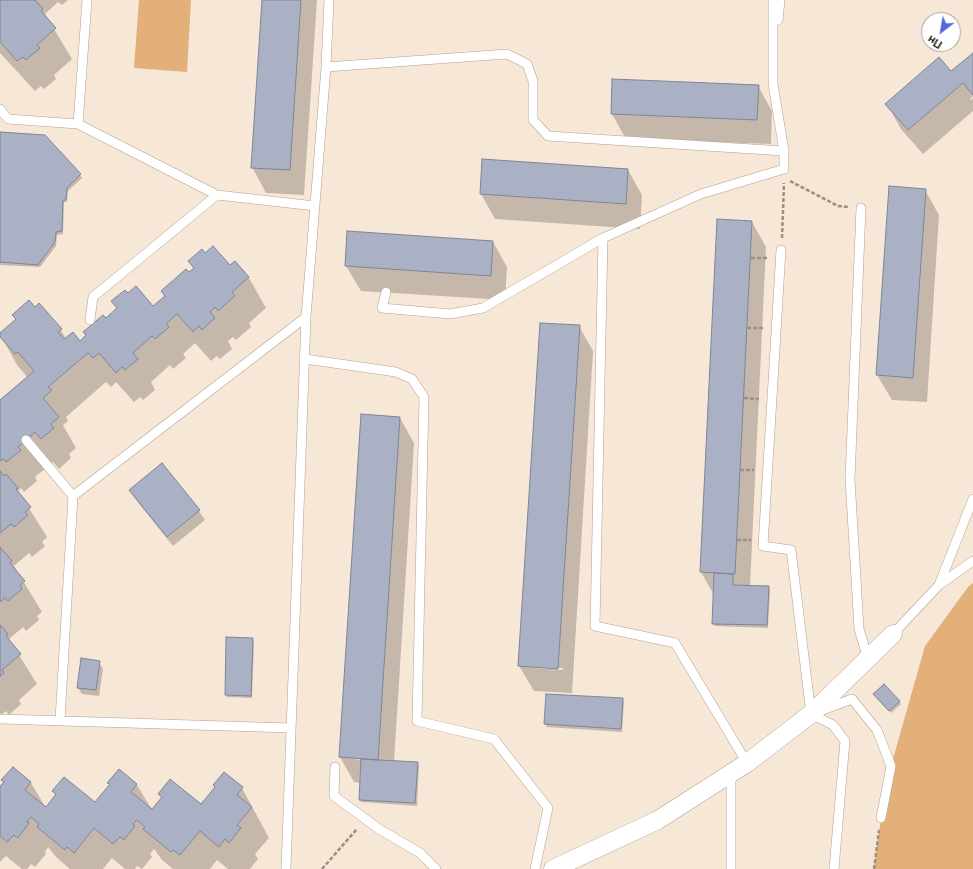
<!DOCTYPE html>
<html>
<head>
<meta charset="utf-8">
<style>
	body { margin:0 }
	#map { position:relative; width:973px; height:869px; overflow:hidden; background:#f7e7d6; font-family:Raleway,sans-serif }
	canvas { display:block }
	.north { position:absolute; left:921px; top:12px; width:40px; height:40px; box-sizing:border-box; background:#fff; border:1px solid #a3a19f; border-radius:50%; rotate:211deg; font-size:11px; font-weight:700; line-height:16px; text-align:center; color:#19140e }
	.north::after { content:''; display:block; margin:auto; width:14px; height:18px; background:#5168dd; clip-path:polygon(50% 0,100% 100%,50% 72%,0 100%) }
</style>
</head>
<body>
<div id="map">
<canvas width="973" height="869"></canvas>
<div class="north">Пн</div>
</div>
<script>
const ctx = document.querySelector('canvas').getContext('2d');
ctx.lineJoin = 'round';
function fillPath(path, color) { ctx.fillStyle = color; ctx.fill(path, 'evenodd'); }
const shape = rows => new Path2D(rows.map(r => 'M' + r).join(''));
function stroke(path, color, width, dash) { ctx.strokeStyle = color; ctx.lineWidth = width; ctx.lineCap = dash ? 'butt' : 'round'; ctx.setLineDash(dash || []); ctx.stroke(path); }
fillPath(shape([
	[139,0,191,0,187,72,134,68],
	[973,583,973,869,874,869,881,818,891,766,925,646,968,587]
]), '#e3b079');
fillPath(shape([
	[0,0,68,0,62,5,58,2,45,14,72,59,54,75,56,79,44,89,41,86,35,91,0,53],
	[263,0,317,0,304,195,266,193,252,167],
	[973,54,973,96,970,99,971,100,973,98,973,111,923,154,901,129,887,104,951,73],
	[758,86,772,111,771,144,626,139,612,114],
	[0,133,80,175,82,178,68,191,67,202,64,202,63,234,57,235,56,246,40,267,0,265],
	[628,170,642,195,640,229,495,219,481,194],
	[925,190,939,215,927,402,892,400,877,375],
	[752,222,766,247,750,586,769,587,770,590,768,628,715,626,713,623,714,595,701,572],
	[493,242,507,267,505,300,361,291,346,266],
	[205,254,230,266,235,262,249,278,266,308,249,323,251,327,236,340,233,337,228,341,232,349,220,359,217,356,211,361,195,343,183,354,186,358,173,369,170,365,151,382,155,390,143,400,140,397,134,402,116,382,111,387,106,382,66,417,68,421,63,425,76,448,69,454,71,458,59,469,53,462,35,477,37,481,24,492,21,488,18,491,47,537,42,542,45,546,32,557,29,553,14,566,42,612,37,616,39,620,26,631,23,627,9,639,37,684,19,700,21,704,9,715,6,711,0,716,0,402,28,378,17,365,0,334,16,320,13,315,61,330,66,339,80,342,117,310,113,302,128,295,153,307,165,297,162,291,194,269,190,261],
	[579,326,593,351,572,693,534,691,519,666],
	[534,666,563,668,563,670,534,668],
	[361,415,400,418,414,443,394,762,417,763,419,766,417,806,361,802,360,799,361,783,354,782,340,757],
	[354,757,362,758,362,760,354,759],
	[130,490,199,511,205,520,173,546,136,500],
	[252,639,254,642,252,698,227,697,226,694],
	[99,662,103,669,99,696,82,694,78,688],
	[547,695,623,699,624,702,622,732,547,727,545,724],
	[876,697,899,701,901,704,891,713],
	[13,768,31,783,46,808,56,796,54,791,95,804,110,785,109,783,119,771,137,785,152,810,162,798,159,794,201,806,242,788,269,838,255,854,258,859,250,869,228,869,217,860,210,869,173,869,162,860,154,849,150,854,152,857,142,869,137,866,135,869,125,869,112,858,103,869,70,869,56,857,48,847,45,852,46,854,35,867,31,864,27,869,22,869,6,856,0,862,0,788,4,783,3,780]
]), '#0003');
const building = shape([
	[0,0,35,0,43,9,41,11,56,28,37,45,40,48,26,60,23,57,17,61,0,42,0,0],
	[262,0,301,0,290,170,251,168,262,0],
	[973,53,973,95,963,83,908,130,885,104,939,57,951,71,973,53],
	[612,79,759,85,757,120,611,114,612,79],
	[0,132,45,135,81,174,67,188,66,200,63,200,62,231,56,232,55,242,38,265,0,262,0,132],
	[482,159,628,169,626,204,480,194,482,159],
	[889,186,926,189,913,378,876,375,889,186],
	[717,219,752,221,735,574,700,572,717,219],
	[347,231,493,241,491,276,345,266,347,231],
	[213,246,230,265,235,261,249,277,232,292,235,296,218,311,215,307,210,312,215,318,202,330,199,326,193,332,177,314,166,324,169,327,155,339,152,336,133,353,138,359,125,370,122,367,116,373,99,353,93,358,88,353,48,387,52,390,43,398,59,417,51,424,54,428,41,439,35,432,18,447,21,450,6,462,3,459,0,461,0,400,34,371,18,352,15,354,0,337,0,333,16,319,12,315,29,300,35,307,39,303,62,329,58,332,64,339,73,332,80,341,86,335,83,332,103,315,106,318,117,308,111,301,125,290,128,293,136,286,153,306,165,296,161,291,186,269,189,272,194,268,188,261,202,249,205,253,213,246],
	[540,323,580,325,558,669,518,666,540,323],
	[361,414,400,417,378,760,339,757,361,414],
	[162,463,200,510,167,537,129,490,162,463],
	[0,471,4,476,6,474,18,488,16,489,31,507,25,512,28,515,14,527,11,524,0,533,0,471],
	[0,547,12,561,10,563,25,581,20,585,22,589,8,601,5,598,0,602,0,547],
	[714,573,733,574,733,585,769,586,767,625,712,624,714,573],
	[0,625,8,634,6,636,21,654,2,670,4,673,0,677,0,625],
	[226,637,253,638,251,696,225,695,226,637],
	[81,658,100,661,96,690,77,688,81,658],
	[884,684,900,701,889,711,873,694,884,684],
	[546,694,623,698,621,729,544,724,546,694],
	[361,759,418,762,415,803,359,800,361,759],
	[13,767,31,782,25,790,46,807,56,794,52,791,64,777,95,802,110,784,107,783,119,769,137,784,131,792,152,809,162,797,158,794,170,779,201,804,215,787,213,785,224,772,243,787,237,795,252,807,237,825,241,828,229,843,225,839,219,847,200,831,180,855,173,850,171,852,143,829,145,827,137,820,133,824,135,826,124,840,120,837,113,844,94,828,74,853,67,847,65,850,37,827,39,824,31,817,27,822,29,823,18,838,14,835,7,842,0,836,0,786,4,782,1,780,13,767]
]);
fillPath(building, '#abb1c5');
stroke(building, '#7e8497', 1);
const lane = shape([
	[778,20,780,0],
	[326,67,507,54,527,64,533,81,533,120,548,136,784,151],
	[0,109,8,119,78,124,217,195,315,206],
	[78,124,87,0],
	[861,208,850,479,859,629,868,659],
	[603,238,595,626,675,643,747,763],
	[781,250,763,546,791,550,811,714],
	[386,292,382,308,450,314,483,308,603,238,701,194,784,169,784,151,773,84,773,0],
	[90,320,93,297,217,195],
	[305,359,396,372,412,379,424,397,417,721,494,739,548,808,535,869],
	[26,440,73,496],
	[939,585,973,561],
	[893,634,939,585,973,499],
	[820,711,852,699,877,730,891,766,881,818],
	[811,714,833,725,845,741,834,869],
	[0,719,290,728],
	[60,720,73,496,306,317],
	[335,767,334,796,379,829,420,853,436,869],
	[731,774,731,869],
	[286,869,306,317,326,67,329,0]
]);
const street = shape([
	[553,869,658,820,747,763,811,714,893,634]
]);
stroke(lane, '#b1a191', 10);
stroke(street, '#b1a191', 19);
stroke(shape([
	[790,181,838,206,849,207],
	[782,238,784,183],
	[751,258,768,258],
	[747,328,763,328],
	[744,398,759,399],
	[740,470,754,470],
	[737,540,751,540],
	[322,869,357,829],
	[874,869,879,830]
]), '#9b9083', 2.5, [4, 2]);
stroke(lane, '#fff', 9);
stroke(street, '#fff', 18);
</script>
</body>
</html>
